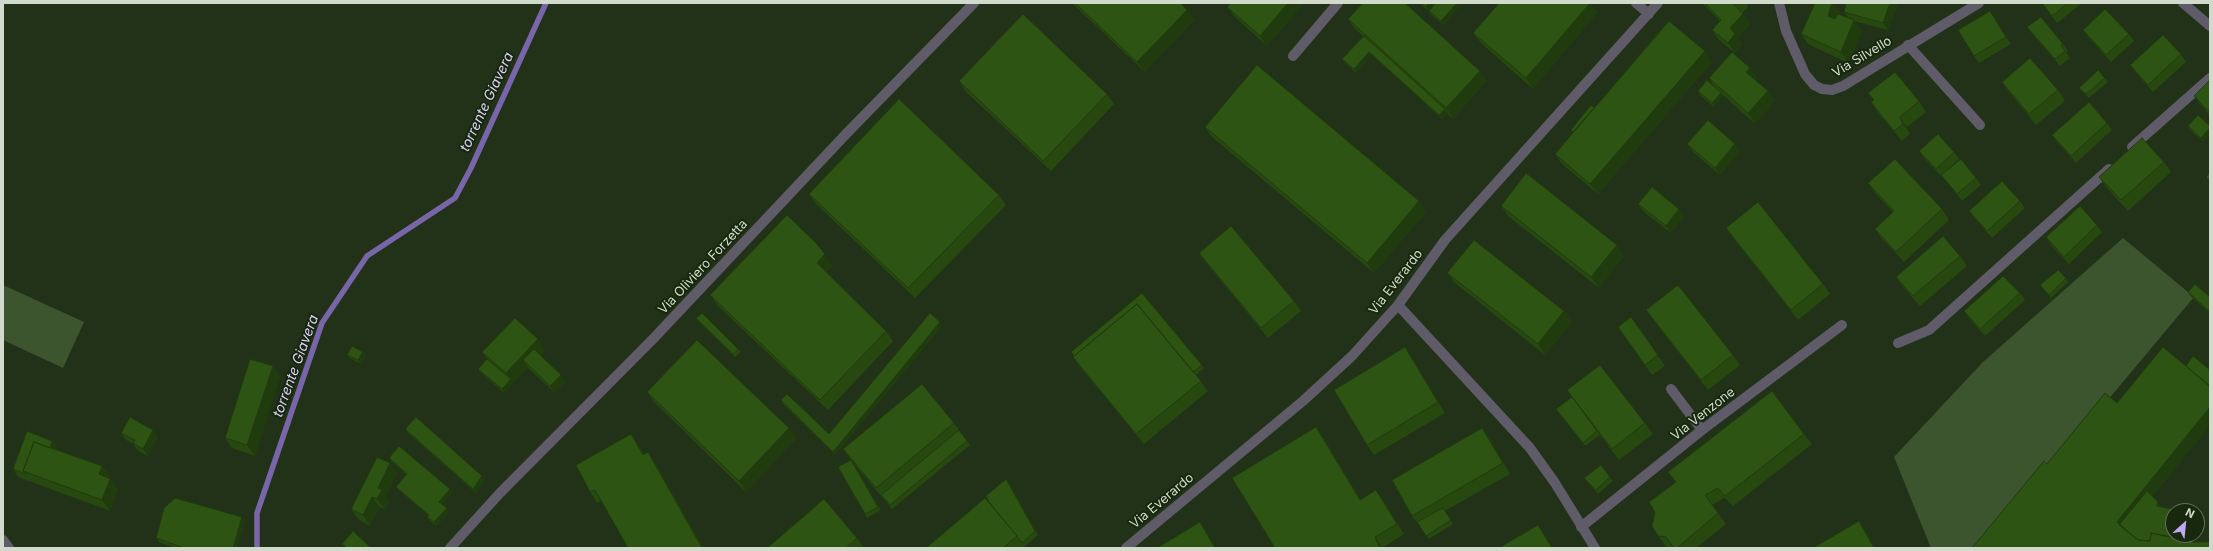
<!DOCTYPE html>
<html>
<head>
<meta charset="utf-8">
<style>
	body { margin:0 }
	#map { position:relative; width:2213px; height:551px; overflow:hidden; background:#213218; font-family:Inter,sans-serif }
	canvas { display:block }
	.frame { position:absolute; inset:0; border:4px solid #d0dbcb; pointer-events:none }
	.north { position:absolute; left:2165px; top:503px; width:40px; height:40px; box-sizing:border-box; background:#18280f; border:1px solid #62705a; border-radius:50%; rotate:27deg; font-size:11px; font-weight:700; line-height:16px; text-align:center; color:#d0dbcb }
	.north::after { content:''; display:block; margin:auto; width:14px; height:18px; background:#bea9f5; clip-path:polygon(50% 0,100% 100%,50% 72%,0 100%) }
</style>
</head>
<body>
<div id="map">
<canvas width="2213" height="551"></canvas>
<div class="frame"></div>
<div class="north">N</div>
</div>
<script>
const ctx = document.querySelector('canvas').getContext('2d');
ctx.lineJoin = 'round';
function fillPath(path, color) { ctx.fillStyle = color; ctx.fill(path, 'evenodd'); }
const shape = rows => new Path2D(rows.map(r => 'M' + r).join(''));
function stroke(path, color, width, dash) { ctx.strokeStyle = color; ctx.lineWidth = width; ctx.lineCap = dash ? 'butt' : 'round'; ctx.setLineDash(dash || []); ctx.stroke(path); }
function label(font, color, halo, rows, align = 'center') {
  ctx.font = font + ' Inter,sans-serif'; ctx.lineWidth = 4; ctx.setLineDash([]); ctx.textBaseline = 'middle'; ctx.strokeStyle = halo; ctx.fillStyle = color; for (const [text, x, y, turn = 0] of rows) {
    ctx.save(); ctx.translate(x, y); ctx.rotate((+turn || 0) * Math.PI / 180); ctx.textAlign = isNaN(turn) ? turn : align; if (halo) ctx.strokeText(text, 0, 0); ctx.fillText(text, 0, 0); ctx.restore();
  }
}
fillPath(shape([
	[2123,238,2194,297,1984,548,1931,548,1894,457,1983,362],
	[3,285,84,322,63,368,3,340]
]), '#3c552f');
stroke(shape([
	[257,548,257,513,322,323,367,256,455,198,471,168,546,3]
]), '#7965a9', 5.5);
stroke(shape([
	[1636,3,1649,14],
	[1779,3,1786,31,1805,74,1814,85,1822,89,1832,90,1843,86,1979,3],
	[2183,3,2210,26],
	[1908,45,1980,125],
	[1293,56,1338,3],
	[2132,147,2210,78],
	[1398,305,1530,448,1555,483,1595,548],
	[1898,343,1929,330,2109,169],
	[1671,389,1702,430],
	[1581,527,1702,430,1842,325],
	[3,540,9,548],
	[450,548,500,493,653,339,847,133,974,3],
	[1126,548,1303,401,1352,356,1398,305,1445,240,1658,3]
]), '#5f5b69', 10);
fillPath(shape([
	[1072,3,1180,3,1187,10,1194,20,1145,72],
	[1231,3,1304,3,1267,46,1235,17,1227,7],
	[1420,3,1434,3,1435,4,1428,11],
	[1434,3,1462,3,1444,25,1431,15,1429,11,1435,4],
	[1590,3,1597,13,1533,89,1481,43,1473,33],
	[1702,3,1747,3,1748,7,1742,13,1750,24,1738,38,1742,44,1735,53,1719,40,1712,30,1720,21],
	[1815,3,1833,3,1840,12,1839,15,1848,18,1844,12,1857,4,1898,3,1888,30,1854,21,1862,31,1848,63,1808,44,1801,34],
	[2042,3,2082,3,2057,23],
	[1990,11,2011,44,1979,63,1974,56],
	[1348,19,1487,81,1453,119,1447,113,1442,119,1372,55,1356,73,1345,63,1342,59,1363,36,1355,29],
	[2027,27,2063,44,2068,51,2066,52,2070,58,2060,66,2032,34],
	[2083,30,2129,34,2134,41,2111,62,2088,37],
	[2181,54,2186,62,2153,92,2135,72,2130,65],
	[1712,62,1598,194,1562,164,1555,154,1573,133,1571,130,1594,108],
	[1750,68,1757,78,1755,80,1768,91,1775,101,1755,124,1722,94,1723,96,1714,107,1700,95,1698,91,1714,87,1709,78],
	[2105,78,2108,82,2089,98,2079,88],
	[2210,80,2210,115,2199,103,2194,96],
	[959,81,1107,94,1114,104,1051,171,966,92],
	[2002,82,2058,90,2065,101,2036,125,2009,92],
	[1868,93,1919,101,1926,112,1907,127,1910,134,1902,141,1878,113,1871,102,1874,100],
	[2198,115,2204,142,2190,130,2188,126],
	[2107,123,2112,130,2076,163,2057,142,2052,135],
	[1205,127,1419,201,1426,212,1374,273,1212,137],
	[1687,144,1740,151,1720,175,1693,152],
	[1919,151,1954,152,1959,159,1948,169,1976,178,1981,185,1962,201,1942,175,1941,176,1924,158],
	[2164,162,2171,172,2128,211,2106,187,2099,177],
	[1868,183,1942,209,1949,220,1904,262,1882,239,1875,229,1893,212,1876,194],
	[809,194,999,195,1006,205,915,298,816,204],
	[2020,201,2025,208,1992,238,1974,218,1969,211],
	[1638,204,1679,209,1684,217,1671,233,1643,211],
	[1501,206,1624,256,1599,288,1508,216],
	[2097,225,2102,232,2069,264,2051,245,2046,237],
	[1726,228,1823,284,1830,294,1798,320,1733,238],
	[1199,253,1294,301,1301,311,1268,338,1206,263],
	[1960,256,1967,266,1920,306,1903,287,1896,277],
	[832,265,826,272,886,331,893,341,828,410,718,306,710,295],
	[1447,273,1564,311,1572,322,1545,355,1455,283],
	[2066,278,2068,282,2051,298,2040,285],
	[2188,292,2210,297,2210,313,2190,296],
	[2020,293,2025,300,1985,336,1969,318,1964,311],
	[1646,310,1733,355,1740,365,1708,390,1653,320],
	[1631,317,1665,366,1652,375,1618,327],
	[696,318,738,349,741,352,735,357,698,321],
	[942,326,835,455,783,404,781,400,829,434],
	[538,339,545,350,540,355,561,375,566,382,555,393,528,368,504,393,480,372,478,369,487,359,482,352],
	[363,352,366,356,361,364,350,358,347,355],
	[1071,352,1202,365,1204,368,1196,375,1208,391,1144,444,1080,367,1073,357,1074,356],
	[1412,358,1445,413,1374,455,1367,445],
	[273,366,280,377,255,456,232,448,225,438],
	[1567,390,1645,423,1653,434,1619,460,1590,422,1600,435,1585,446,1559,413,1572,397],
	[647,392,789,428,796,439,746,492,654,402],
	[954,423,970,445,892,509,854,464,881,510,867,518,865,514,851,460,843,449],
	[1482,428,1490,438,1510,474,1445,511,1453,524,1429,539,1412,516],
	[405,429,482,476,485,480,476,493,408,433],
	[121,433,158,437,148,456,138,451,133,444,126,440],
	[1804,434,1812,444,1733,506,1725,498,1712,505,1726,524,1696,548,1674,548,1666,547,1652,526,1655,512,1675,482,1668,472],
	[1324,438,1361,500,1384,501,1404,534,1382,548,1275,548],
	[52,441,57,448,57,450,102,466,110,476,109,478,110,479,118,489,110,511,18,477,13,469],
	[638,445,644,454,648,452,655,463,704,548,628,548,602,500,597,503,590,492],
	[389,458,453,492,442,504,449,512,437,526,430,521,427,517,429,516,399,490,396,487,406,474,391,461],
	[390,463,397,474,386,496,389,501,385,510,380,507,370,526,358,519,351,509],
	[1601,465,1613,481,1598,494,1584,478],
	[1009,482,1038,535,1023,548,926,548,989,502],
	[245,521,237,548,176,548,159,542,156,538],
	[857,538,864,548,767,548]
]), '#27480f');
fillPath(shape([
	[1288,3,1304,3,1267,46,1260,36],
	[1429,3,1435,4,1428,11,1426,7],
	[1457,3,1462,3,1444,25,1441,21],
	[1590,3,1597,13,1533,89,1526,78],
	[1832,3,1833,3,1840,12,1835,26,1828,16],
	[1890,3,1898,3,1888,30,1883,23],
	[1187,10,1194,20,1145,72,1137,62],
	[1990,11,1995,18,2011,44,2006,37],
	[1743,14,1750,24,1738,38,1742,44,1735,53,1728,43,1730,28],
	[1854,20,1862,31,1848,63,1841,52],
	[1705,51,1712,62,1598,194,1590,184],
	[1369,52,1372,55,1356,73,1354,69],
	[1750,68,1757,78,1753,82,1746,72],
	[1480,71,1487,81,1453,119,1446,108],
	[1768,91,1775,101,1755,124,1748,113],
	[1721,93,1723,96,1714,107,1712,103],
	[1445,109,1448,113,1442,119,1439,115],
	[1900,117,1907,127,1910,134,1903,124],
	[2210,128,2210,135,2204,142,2201,138],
	[1735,144,1740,151,1720,175,1715,168],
	[1419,201,1426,212,1374,273,1367,263],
	[1679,209,1684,217,1671,233,1666,226],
	[1617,245,1624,256,1599,288,1591,277],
	[825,254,832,265,824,273,817,263],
	[1564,311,1572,322,1545,355,1538,344],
	[940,322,942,326,835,455,833,452],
	[538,339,545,350,529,366,523,360,528,368,504,393,502,389,511,379,506,373],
	[1405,347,1412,358,1445,413,1438,402],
	[363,352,366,356,361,364,358,360],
	[273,366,280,377,255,456,247,445],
	[561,375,566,382,555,393,550,386],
	[2210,407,2210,426,2125,531,2117,522],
	[1316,427,1324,438,1367,510,1360,500],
	[789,428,796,439,746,492,739,481],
	[1482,428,1490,438,1510,474,1503,463],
	[153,430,158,437,148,456,143,449],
	[631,434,638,445,650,465,643,455],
	[52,441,57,448,55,456,50,449],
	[648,452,655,463,704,548,702,548],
	[851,460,854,463,881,510,878,507],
	[390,463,397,474,386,496,389,501,385,510,377,499,378,488],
	[102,466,110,476,106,485,99,474],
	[482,476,485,480,476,493,473,489],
	[110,479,118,489,110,511,102,500],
	[1006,479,1009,482,1038,535,1035,531],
	[450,489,453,492,442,505,439,502],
	[1376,490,1384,501,1404,534,1397,524],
	[372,497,380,507,370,526,363,515],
	[2158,502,2163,509,2157,506],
	[447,508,449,512,437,526,434,522],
	[242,517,245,521,237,548,233,548],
	[1859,521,1866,532,1876,548,1874,548],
	[1200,522,1207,533,1216,548,1215,548],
	[1538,525,1546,536,1553,548,1552,548],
	[2188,535,2194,535,2191,548,2186,544],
	[1375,537,1382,548,1380,548]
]), '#203b0d');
const building = shape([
	[1075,3,1180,3,1187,10,1137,62,1075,3],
	[1231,3,1288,3,1260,36,1227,7,1231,3],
	[1363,3,1405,3,1480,71,1446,108,1348,19,1363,3],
	[1421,3,1429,3,1426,7,1421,3],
	[1436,3,1457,3,1441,21,1429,11,1436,3],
	[1499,3,1590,3,1526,78,1473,33,1499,3],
	[1705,3,1734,3,1733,4,1743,14,1730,28,1735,34,1728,43,1712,30,1721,20,1705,3],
	[1815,3,1832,3,1828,16,1835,19,1838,14,1854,20,1841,52,1801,34,1815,3],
	[1846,3,1853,3,1857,4,1857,3,1890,3,1883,23,1844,12,1846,3],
	[2042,3,2068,3,2052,16,2042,3],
	[2105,9,2129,34,2106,55,2083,30,2105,9],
	[1990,11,2006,37,1974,56,1958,30,1990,11],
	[1023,14,1107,94,1043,161,959,81,1023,14],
	[2041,17,2063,44,2061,45,2065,51,2055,59,2027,27,2041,17],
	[1669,21,1705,51,1590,184,1555,154,1669,21],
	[1658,32,1659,33,1627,69,1658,32],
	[2163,35,2181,54,2148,85,2130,65,2163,35],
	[1364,36,1445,109,1439,115,1369,52,1354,69,1342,59,1364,36],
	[1732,52,1750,68,1746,72,1768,91,1748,113,1709,78,1732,52],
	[2030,58,2058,90,2029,114,2002,82,2030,58],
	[1257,65,1419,201,1367,263,1205,127,1257,65],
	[2098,70,2105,78,2086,94,2079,88,2098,70],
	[1895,72,1919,101,1900,117,1903,124,1894,131,1871,102,1874,100,1868,93,1895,72],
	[1707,80,1721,93,1712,103,1698,91,1707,80],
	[2210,80,2210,113,2194,96,2210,80],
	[899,99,999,195,908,288,809,194,899,99],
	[2089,102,2107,123,2071,156,2052,135,2089,102],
	[1591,105,1594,108,1573,132,1571,130,1591,105],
	[2198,115,2210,126,2210,128,2201,138,2188,126,2198,115],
	[1708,120,1735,144,1715,168,1687,144,1708,120],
	[1938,134,1954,152,1936,169,1919,151,1938,134],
	[2142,138,2164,162,2121,200,2099,177,2142,138],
	[1895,159,1942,209,1896,252,1875,229,1894,211,1868,183,1895,159],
	[1961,159,1976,178,1957,194,1941,175,1961,159],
	[2210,172,2210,181,2206,177,2210,172],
	[1526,173,1617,245,1591,277,1501,206,1526,173],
	[2002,181,2020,201,1987,231,1969,211,2002,181],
	[1652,187,1679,209,1666,226,1638,204,1652,187],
	[1758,202,1823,284,1791,310,1726,228,1758,202],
	[2080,206,2097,225,2064,257,2046,237,2080,206],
	[787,215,815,242,825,254,817,263,886,331,820,400,710,295,787,215],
	[1231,226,1294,301,1261,328,1199,253,1231,226],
	[1943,236,1960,256,1913,296,1896,277,1943,236],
	[1474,240,1564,311,1538,344,1447,273,1474,240],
	[2058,270,2066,278,2049,295,2040,285,2058,270],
	[2003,276,2020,293,1980,329,1964,311,2003,276],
	[2195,284,2210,297,2210,312,2188,292,2195,284],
	[1678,285,1733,355,1701,380,1646,310,1678,285],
	[1142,293,1202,365,1193,372,1137,304,1074,356,1071,352,1142,293],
	[1137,304,1201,381,1136,434,1073,357,1137,304],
	[702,313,738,349,733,354,696,318,702,313],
	[930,313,940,322,833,452,781,400,787,394,829,434,930,313],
	[1631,317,1658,355,1645,365,1618,327,1631,317],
	[515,318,538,339,506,373,482,352,515,318],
	[697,340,789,428,739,481,647,392,697,340],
	[352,346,363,352,358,360,347,355,352,346],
	[1405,347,1438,402,1367,445,1334,390,1405,347],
	[2163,347,2210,386,2210,407,2117,522,2138,540,2150,541,2151,533,2194,542,2210,542,2210,548,1972,548,2044,461,2047,464,2105,393,2117,403,2163,347],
	[534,349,561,375,550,386,523,360,534,349],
	[2193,356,2210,370,2210,385,2209,386,2186,366,2193,356],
	[250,359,273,366,247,445,225,438,250,359],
	[487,359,511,379,502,389,478,369,487,359],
	[1600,365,1645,423,1612,449,1567,390,1600,365],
	[922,384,954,423,876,488,843,449,922,384],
	[1772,391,1804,434,1725,496,1718,488,1705,495,1718,513,1677,548,1674,548,1666,537,1658,536,1652,526,1655,512,1649,502,1676,482,1668,472,1772,391],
	[1572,397,1597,431,1583,443,1556,409,1572,397],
	[130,417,153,430,143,449,133,443,135,440,121,433,130,417],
	[416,417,482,476,473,489,405,429,416,417],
	[1316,427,1360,500,1376,490,1397,524,1375,537,1380,548,1275,548,1232,478,1316,427],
	[1482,428,1503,463,1412,516,1392,480,1482,428],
	[959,430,967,441,890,505,881,495,959,430],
	[27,431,52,441,50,448,34,442,23,471,25,474,13,469,27,431],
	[631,434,643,455,648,452,702,548,628,548,595,490,590,492,576,465,631,434],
	[34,442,102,466,99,474,110,479,102,500,23,471,34,442],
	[399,446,450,489,439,502,447,508,434,522,427,517,429,515,396,487,407,474,389,458,399,446],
	[377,457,390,463,378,488,382,490,377,499,372,497,363,515,351,509,377,457],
	[851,460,878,507,865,514,838,467,851,460],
	[1601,465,1610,477,1596,490,1584,478,1601,465],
	[1006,479,1035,531,1022,543,1017,536,989,502,986,496,1006,479],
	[2147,491,2158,502,2157,506,2181,511,2173,511,2173,535,2188,535,2187,540,2151,533,2150,541,2138,540,2119,525,2147,491],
	[175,498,242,517,233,548,184,548,156,538,164,508,175,498],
	[985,498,1017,536,1003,548,926,548,985,498],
	[824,499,857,538,846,548,767,548,824,499],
	[1443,508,1451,520,1426,536,1417,522,1443,508],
	[1859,521,1874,548,1813,548,1859,521],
	[1200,522,1215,548,1157,548,1200,522],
	[1538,525,1552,548,1503,548,1502,546,1538,525],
	[353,531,371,548,347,548,342,544,353,531]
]);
fillPath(building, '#2d5412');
stroke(building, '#203b0d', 1);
label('13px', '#d0dbcb', '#18280f', [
	["Via Silvello",1862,57,-31],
	["Via Oliviero Forzetta",703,267,-47],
	["Via Everardo",1396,282,-52],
	["Via Venzone",1703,414,-38],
	["Via Everardo",1162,501,-40]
]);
label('italic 14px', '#dcd2f9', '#18280f', [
	["torrente Giavera",487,102,-65],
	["torrente Giavera",296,366,-70]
]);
</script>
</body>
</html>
